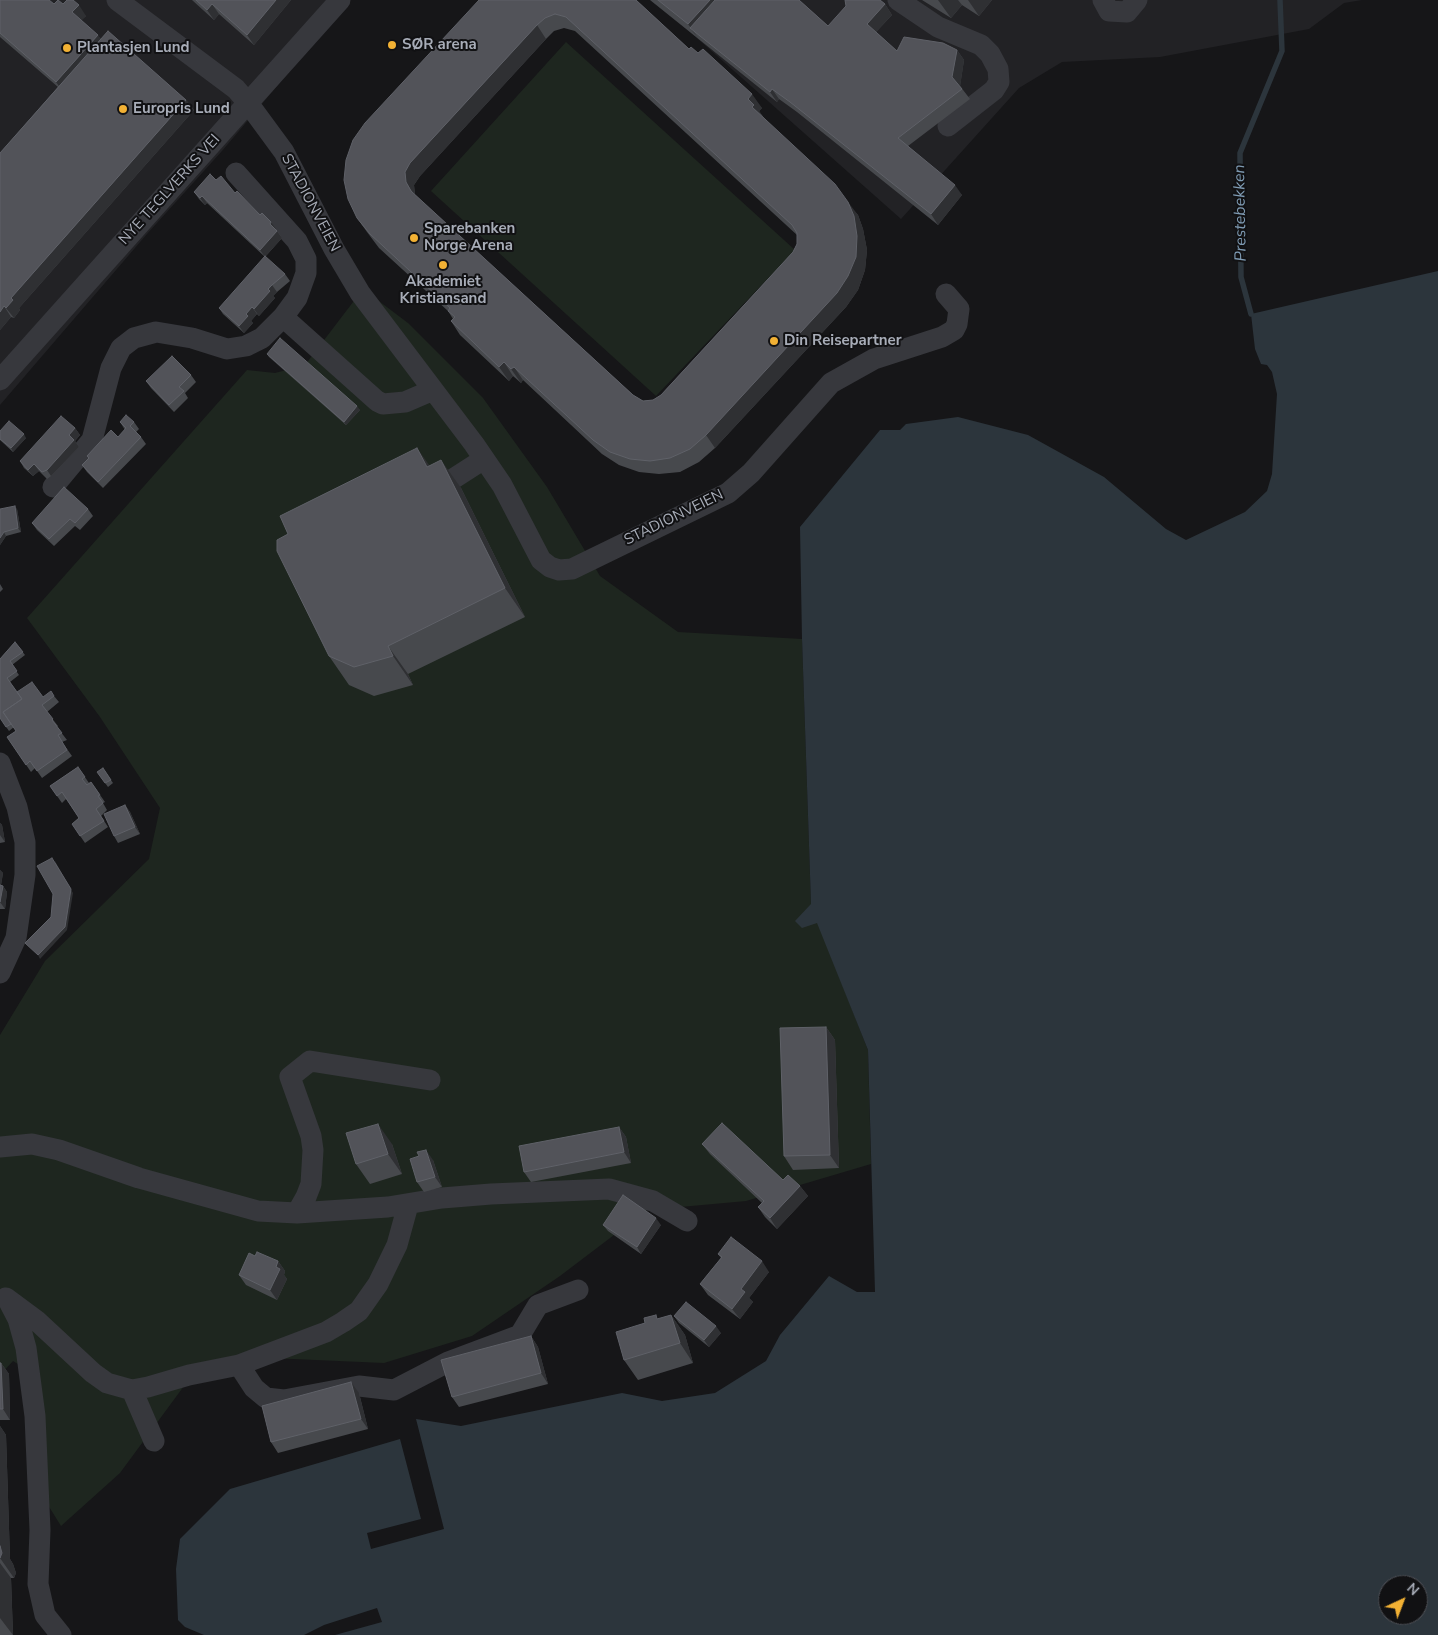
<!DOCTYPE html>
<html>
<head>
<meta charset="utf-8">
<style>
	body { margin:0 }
	#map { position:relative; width:1438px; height:1635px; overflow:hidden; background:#161618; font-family:"Nunito Sans",sans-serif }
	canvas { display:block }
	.north { position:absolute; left:1378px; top:1575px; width:50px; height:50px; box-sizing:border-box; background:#111113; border:1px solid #4d4f55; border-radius:50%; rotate:43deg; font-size:14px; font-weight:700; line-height:20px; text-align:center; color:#a8adb8 }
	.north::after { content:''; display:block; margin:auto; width:18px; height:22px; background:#f2b134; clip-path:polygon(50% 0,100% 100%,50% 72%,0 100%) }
</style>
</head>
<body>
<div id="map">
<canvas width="1438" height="1635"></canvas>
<div class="north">N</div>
</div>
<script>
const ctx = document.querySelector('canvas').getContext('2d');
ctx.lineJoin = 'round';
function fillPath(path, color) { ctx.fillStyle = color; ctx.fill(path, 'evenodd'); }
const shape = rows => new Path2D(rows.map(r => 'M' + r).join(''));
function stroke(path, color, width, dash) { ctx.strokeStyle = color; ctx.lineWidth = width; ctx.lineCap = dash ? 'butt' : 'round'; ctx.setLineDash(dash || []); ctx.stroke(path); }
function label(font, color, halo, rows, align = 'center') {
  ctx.font = font + ' "Nunito Sans",sans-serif'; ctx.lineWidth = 4; ctx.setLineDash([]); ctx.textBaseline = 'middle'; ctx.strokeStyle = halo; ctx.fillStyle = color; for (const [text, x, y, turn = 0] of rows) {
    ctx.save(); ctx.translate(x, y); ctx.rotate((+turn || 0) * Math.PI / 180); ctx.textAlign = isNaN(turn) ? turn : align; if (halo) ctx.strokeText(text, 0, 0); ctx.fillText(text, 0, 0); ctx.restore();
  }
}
fillPath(shape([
	[0,0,350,0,222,151,147,234,0,405],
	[654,0,1362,0,1344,3,1309,29,1160,57,1062,62,1019,88,901,219]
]), '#222225');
fillPath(shape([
	[566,42,795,250,656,396,431,191],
	[363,289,408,323,483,398,547,487,600,576,678,632,802,639,811,904,868,1050,871,1164,746,1201,647,1210,560,1276,472,1336,384,1363,270,1358,184,1386,120,1473,61,1526,38,1489,38,1376,13,1361,0,1375,0,1035,45,961,149,859,160,808,100,717,27,618,247,370,275,373,305,365]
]), '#1e261f');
fillPath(shape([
	[1438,271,1438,1635,335,1635,382,1622,377,1608,324,1625,304,1635,204,1635,185,1627,178,1620,176,1569,180,1539,230,1489,400,1439,421,1519,367,1533,371,1549,444,1529,416,1419,461,1426,622,1393,662,1401,715,1393,766,1361,780,1335,829,1276,857,1292,875,1292,868,1050,817,923,802,928,795,921,811,904,802,639,800,527,880,430,900,430,906,424,958,417,1028,435,1104,477,1166,529,1186,540,1245,512,1267,491,1272,474,1277,394,1272,372,1267,365,1261,364,1255,349,1251,314],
	[1388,1585,1418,1585,1418,1615,1388,1615]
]), '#2c353c');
stroke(shape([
	[1251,314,1241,277,1240,153,1282,51,1280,0]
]), '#2c353c', 5.5);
stroke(shape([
	[117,0,236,89,248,103,284,152,334,249,360,293,474,444,502,485,541,560,550,567,559,570,572,569,728,493,751,473,831,383,874,359,942,337,954,330,957,324,959,309,946,294],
	[898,0,938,27,981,45,990,54,998,69,999,82,994,90,948,126],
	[1103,0,1109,11,1127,12,1137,0],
	[283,317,377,401,383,404,405,402,433,390],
	[0,380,340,0],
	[442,486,484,459],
	[53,487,92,440,111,368,121,348,134,338,156,332,192,338,227,349,246,346,262,338,283,317,297,298,306,273,306,259,297,241,236,173],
	[0,763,17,807,25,842,25,875,16,938,0,973],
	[0,1147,32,1144,59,1150,139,1178,258,1211,297,1213,388,1207,442,1198,491,1194,609,1189,653,1201,687,1221],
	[297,1213,306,1197,311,1184,313,1150,311,1136,290,1077,310,1061,430,1080],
	[6,1298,37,1321,93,1373,107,1383,132,1390,148,1387,189,1375,239,1365,326,1332,343,1322,359,1311,378,1284,397,1245,408,1205],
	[8,1300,18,1319,26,1348,35,1416,40,1530,38,1584,45,1615,61,1635],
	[239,1365,254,1388,266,1398,284,1400,359,1386,394,1390,448,1362,520,1335,538,1305,578,1290],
	[132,1390,154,1441]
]), '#37383d', 21);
fillPath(shape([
	[0,0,54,4,63,4,86,16,81,20,101,39,186,100,194,110,19,308,20,310,14,318,11,317,0,330,1,152,58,87,0,37],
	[192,0,291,0,254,45,219,14,214,20],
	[479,0,636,0,689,49,762,108,759,111,764,118,858,215,863,229,867,250,865,270,858,290,846,307,715,448,699,462,680,472,659,474,639,472,619,465,602,454,523,380,521,383,513,376,509,381,460,335,451,321,453,319,448,311,379,248,367,232,357,218],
	[564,28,575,31,797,235,797,244,793,252,661,395,653,400,643,401,633,395,415,195,414,185,420,176,546,39,554,31],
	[650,0,799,0,828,26,885,4,892,15,876,32,897,51,957,50,964,60,960,86,970,99,908,146,962,195,938,225,797,112,779,99,777,102],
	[922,0,992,0,979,16,962,5,951,18],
	[216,180,235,193,276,229,282,238,265,257,207,203,205,205,199,199,194,192],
	[285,274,290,281,277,292,273,296,275,298,259,316,257,314,251,321,253,323,244,333,223,314,219,308],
	[267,354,360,410,346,425,269,357],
	[191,375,196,382,185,393,188,398,174,412,151,388,146,381],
	[120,422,134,422,139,429,136,432,141,437,146,444,103,488,87,472,82,465,89,458,87,456,118,437,125,430],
	[75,428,80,435,75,441,79,447,51,476,47,479,39,471,33,476,24,468,20,461],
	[0,431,26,438,13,452,0,440],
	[430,465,461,488,525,617,408,674,413,685,374,696,349,685,329,656],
	[17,509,21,532,6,536,0,545,0,522],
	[88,509,93,516,80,530,75,526,54,546,37,530,32,523],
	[0,584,3,589,0,592],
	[15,642,25,655,12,665,19,675,10,682,22,699,54,696,59,702,47,712,58,726,57,727,67,740,62,742,72,756,42,778,35,768,31,772,7,737,16,731,14,727,9,731,0,718,0,659],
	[78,767,89,783,91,782,105,802,103,803,107,810,101,816,108,827,85,843,72,824,79,818,66,799,62,803,50,786],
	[103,768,113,783,108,787,97,772],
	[125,805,130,812,140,834,118,843,114,836],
	[0,823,2,825,5,842,0,843],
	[0,870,3,873,1,885,3,886,7,892,5,909,0,909],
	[826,1027,835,1040,839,1168,793,1170,784,1156],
	[619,1127,626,1137,631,1163,531,1182,524,1172],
	[392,1144,402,1174,370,1184,356,1164],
	[702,1144,783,1180,800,1186,808,1196,777,1229,765,1217,758,1207,762,1203,710,1154],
	[433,1160,442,1187,424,1192,417,1182],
	[603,1225,661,1225,641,1254,608,1231],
	[718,1254,769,1272,749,1298,753,1302,740,1319,708,1295,700,1284,721,1258],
	[255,1256,278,1261,285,1271,284,1275,287,1279,277,1300,246,1285,239,1275],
	[671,1315,685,1335,693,1363,638,1380,624,1360,659,1319],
	[674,1316,721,1333,709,1347,679,1323],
	[531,1336,538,1347,548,1384,459,1407,452,1397],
	[0,1363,1,1363,9,1374,10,1420,0,1420],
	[359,1393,368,1429,278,1453,271,1442],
	[0,1426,6,1435,10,1559,13,1564,16,1573,14,1578,11,1578,13,1635,0,1635]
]), '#47494d');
fillPath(shape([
	[276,0,291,0,254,45,247,35],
	[710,0,731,0,690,28,698,38,688,24],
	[938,0,958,0,962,5,951,18],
	[968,0,992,0,979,16],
	[212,4,219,14,214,20,207,10],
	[885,4,892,15,874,34,867,24],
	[79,5,86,16,80,22,72,12],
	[537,25,546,39,420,176,414,185,415,196,406,182,405,172,410,163],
	[98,35,105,46,63,92,56,82],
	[957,50,964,60,960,87,952,77],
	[772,89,779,99,777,102,770,92],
	[752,94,762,108,759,111,764,118,752,107,748,99],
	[186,100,194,110,19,308,20,310,14,318,6,308,11,298],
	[955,185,962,195,938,225,931,214],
	[202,196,207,203,205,205,200,198],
	[848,202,858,215,863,229,867,250,865,270,858,290,846,307,715,448,706,435],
	[271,222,276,229,274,231,270,224],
	[277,231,282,238,265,257,260,250],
	[272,285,277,292,273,296,275,298,259,316,254,309],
	[4,306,11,317,0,330,0,312],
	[252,307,257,314,251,321,253,323,244,333,239,326,246,314],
	[504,362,513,376,509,381,499,367],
	[514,367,523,380,521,383,511,369],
	[357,406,360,410,346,425,344,422],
	[75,428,80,435,75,441,79,447,51,476,47,470,69,435],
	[24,434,26,438,13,452,11,448],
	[417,448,437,476,427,467],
	[441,460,461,488,525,617,505,588],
	[34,464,39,471,33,476,28,470],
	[15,506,17,509,21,532,18,528],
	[4,532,6,536,0,545,0,538],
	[388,646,408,674,413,685,393,656],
	[125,805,130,812,140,834,135,827],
	[0,823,2,825,5,842,0,835],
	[55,861,73,893,67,930,40,959,38,955,65,927],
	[0,870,3,873,0,891],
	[3,886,7,892,5,909,0,902],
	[826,1027,835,1040,839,1168,830,1155],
	[378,1124,392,1144,402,1174,388,1154],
	[619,1127,626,1137,631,1163,624,1152],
	[426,1150,433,1160,442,1187,435,1177],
	[800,1186,808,1196,777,1229,770,1218],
	[656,1218,661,1225,641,1254,637,1247],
	[278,1261,285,1271,284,1275,287,1279,277,1300,270,1290,276,1267],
	[762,1261,769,1272,749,1298,753,1302,740,1319,732,1309,741,1289],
	[671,1315,685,1335,693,1363,680,1343],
	[716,1326,721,1333,709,1347,704,1340],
	[531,1336,538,1347,548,1384,541,1373],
	[1,1363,9,1374,10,1420,3,1409],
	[351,1382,359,1393,368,1429,361,1419],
	[0,1426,6,1435,10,1559,13,1564,16,1573,14,1578,0,1558],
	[0,1563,11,1578,13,1635,0,1618]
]), '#2f3033');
const building = shape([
	[0,0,49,0,54,4,58,0,63,4,67,0,73,0,79,5,72,12,98,35,56,82,0,33,0,0],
	[196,0,276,0,247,35,212,4,207,10,196,0],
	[479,0,636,0,689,49,691,47,698,53,703,49,752,94,748,99,754,105,752,107,835,184,848,202,854,216,857,236,856,257,848,276,837,293,706,435,690,449,670,458,650,461,630,459,610,452,593,440,514,367,511,369,504,362,499,367,451,321,455,317,448,311,450,308,370,234,357,218,348,199,344,180,346,160,353,140,365,123,479,0],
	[555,14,566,17,792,225,797,233,797,244,793,252,661,395,653,400,643,401,633,395,411,191,406,182,405,172,410,163,537,25,545,18,555,14],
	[658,0,710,0,688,24,658,0],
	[715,0,799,0,828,26,846,6,845,0,880,0,885,4,867,24,897,51,904,37,943,43,957,50,952,77,962,89,898,138,955,185,931,214,790,102,772,89,770,92,690,28,715,0],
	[108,31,186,100,11,298,13,300,6,308,4,306,0,312,0,153,108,31],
	[210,174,216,180,221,176,235,193,237,191,260,215,262,213,271,222,270,224,277,231,260,250,202,196,200,198,194,192,210,174],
	[265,256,285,274,272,285,268,289,270,291,254,309,252,307,246,314,248,316,239,326,219,308,265,256],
	[280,338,357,406,344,422,267,354,280,338],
	[172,356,191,375,179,387,184,391,169,405,146,381,172,356],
	[126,415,134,422,130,426,141,437,98,482,82,465,89,458,87,456,111,430,118,437,126,428,120,422,126,415],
	[61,416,75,428,69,435,74,440,47,470,42,472,34,464,28,470,20,461,61,416],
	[9,421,24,434,11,448,0,439,0,431,9,421],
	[417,448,427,467,441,460,505,588,388,646,393,656,354,667,329,656,277,551,277,540,288,534,280,516,417,448],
	[64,487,88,509,75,523,70,519,49,539,32,523,64,487],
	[15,506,18,528,4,532,0,538,0,509,15,506],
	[15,642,23,652,10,661,17,671,7,678,22,699,3,712,11,724,6,727,0,718,0,659,15,642],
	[32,682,43,697,51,691,54,696,42,705,53,719,52,720,62,733,58,735,67,750,37,771,30,761,26,765,7,737,16,731,3,712,22,699,17,692,32,682],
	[78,767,85,777,82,779,87,785,91,782,100,795,98,796,103,803,96,809,104,821,80,836,72,824,79,818,62,792,57,796,50,786,78,767],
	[103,768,111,780,105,783,97,772,103,768],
	[125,805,135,827,114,836,104,814,125,805],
	[52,858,71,889,65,927,38,955,25,943,51,917,53,894,37,866,52,858],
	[0,885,3,886,0,902,0,885],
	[826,1027,830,1155,784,1156,780,1028,826,1027],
	[722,1123,783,1180,788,1175,800,1186,770,1218,758,1207,764,1201,702,1144,722,1123],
	[378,1124,388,1154,356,1164,346,1133,378,1124],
	[619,1127,624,1152,524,1172,519,1146,619,1127],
	[426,1150,435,1177,417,1182,410,1159,419,1156,417,1152,426,1150],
	[623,1195,656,1218,637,1247,603,1225,623,1195],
	[731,1237,762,1261,741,1289,745,1292,732,1309,700,1284,722,1257,718,1254,731,1237],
	[257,1252,278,1261,276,1267,280,1269,270,1290,239,1275,249,1253,255,1256,257,1252],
	[686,1302,716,1326,704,1340,674,1316,686,1302],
	[656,1315,657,1319,671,1315,680,1343,624,1360,616,1332,645,1323,644,1318,656,1315],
	[531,1336,541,1373,452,1397,441,1360,531,1336],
	[0,1363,1,1363,3,1409,0,1409,0,1363],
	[351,1382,361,1419,271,1442,262,1406,351,1382],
	[0,1546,2,1553,0,1558,0,1546]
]);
fillPath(building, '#525359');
stroke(building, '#5f6168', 1);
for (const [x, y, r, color] of [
	[392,45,5,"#f2b134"],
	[67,48,5,"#f2b134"],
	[123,109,5,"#f2b134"],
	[414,238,5,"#f2b134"],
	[443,265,5,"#f2b134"],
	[774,341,5,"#f2b134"]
]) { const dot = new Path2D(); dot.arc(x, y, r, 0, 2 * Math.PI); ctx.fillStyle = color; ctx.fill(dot); stroke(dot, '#111113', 2); }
label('bold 15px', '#a8adb8', '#111113', [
	["SØR arena",402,45],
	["Plantasjen Lund",77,48],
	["Europris Lund",133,109],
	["Sparebanken",424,229],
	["Norge Arena",424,246],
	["Akademiet",443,282,"center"],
	["Kristiansand",443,299,"center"],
	["Din Reisepartner",784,341]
], 'left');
label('15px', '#a8adb8', '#111113', [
	["NYE TEGLVERKS VEI",170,190,-48],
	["STADIONVEIEN",310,203,62],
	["STADIONVEIEN",674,518,-26]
]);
label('italic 16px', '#7f9bb3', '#111113', [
	["Prestebekken",1241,213,-91]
]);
</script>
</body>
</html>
